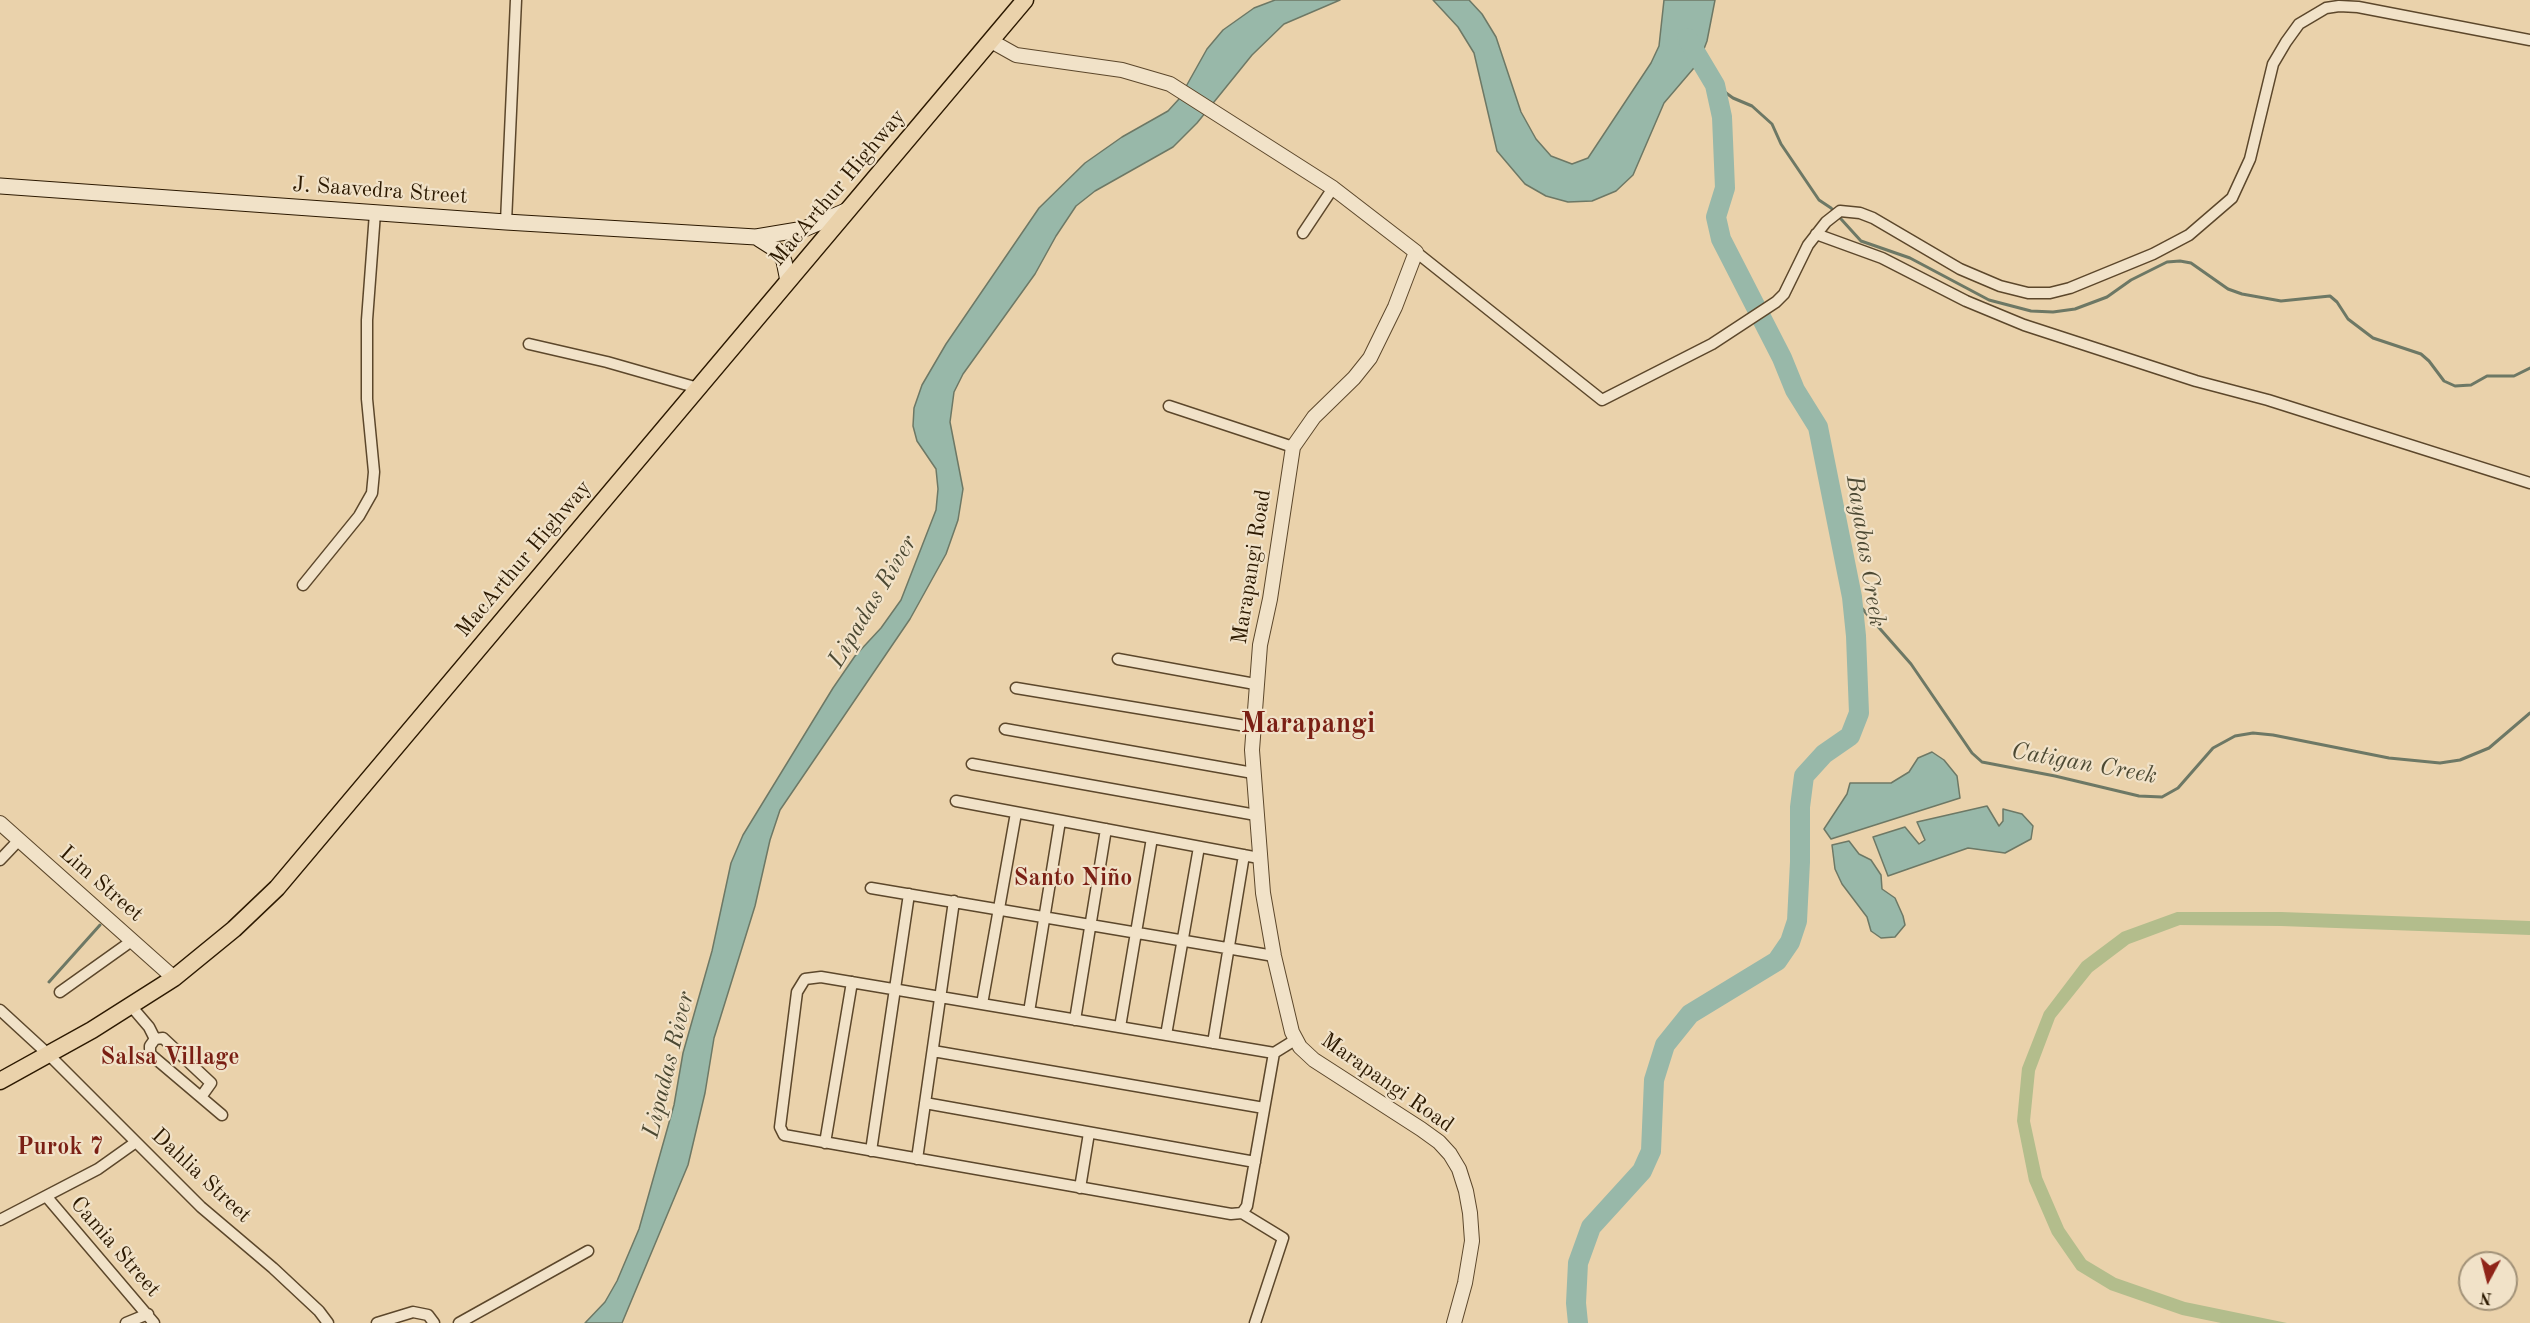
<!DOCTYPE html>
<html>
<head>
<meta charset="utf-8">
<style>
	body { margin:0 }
	#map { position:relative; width:2530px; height:1323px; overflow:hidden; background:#ead2ab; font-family:"Old Standard TT",serif }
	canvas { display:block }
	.north { position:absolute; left:2458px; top:1251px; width:60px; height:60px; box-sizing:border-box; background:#f1e2c8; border:2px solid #a29278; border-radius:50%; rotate:187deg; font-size:16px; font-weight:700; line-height:24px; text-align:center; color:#2c1900 }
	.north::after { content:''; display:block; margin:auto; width:21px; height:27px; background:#8f2418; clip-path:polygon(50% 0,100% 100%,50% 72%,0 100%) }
</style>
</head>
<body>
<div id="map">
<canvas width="2530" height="1323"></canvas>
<div class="north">N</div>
</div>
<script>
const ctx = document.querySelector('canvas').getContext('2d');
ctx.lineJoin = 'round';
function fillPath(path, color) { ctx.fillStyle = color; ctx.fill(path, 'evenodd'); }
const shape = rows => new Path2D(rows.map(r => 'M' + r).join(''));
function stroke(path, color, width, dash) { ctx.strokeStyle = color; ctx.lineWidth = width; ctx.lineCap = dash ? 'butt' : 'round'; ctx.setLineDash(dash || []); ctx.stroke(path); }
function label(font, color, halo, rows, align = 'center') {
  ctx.font = font + ' "Old Standard TT",serif'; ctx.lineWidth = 4.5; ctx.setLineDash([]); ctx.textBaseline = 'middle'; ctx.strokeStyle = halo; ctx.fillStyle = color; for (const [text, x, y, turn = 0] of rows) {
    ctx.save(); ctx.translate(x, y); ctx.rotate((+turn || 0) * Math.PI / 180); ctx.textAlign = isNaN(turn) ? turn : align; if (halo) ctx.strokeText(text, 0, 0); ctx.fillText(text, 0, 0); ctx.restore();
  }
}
fillPath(shape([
	[2177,912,2281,912,2530,921,2530,935,2281,926,2180,925,2129,944,2092,972,2055,1018,2035,1071,2030,1121,2042,1177,2064,1228,2086,1260,2116,1278,2185,1302,2287,1323,2221,1323,2182,1315,2110,1290,2077,1270,2052,1234,2029,1181,2017,1121,2022,1068,2044,1012,2082,962,2122,932]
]), '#b3bd8c');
const water = shape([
	[1275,0,1340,0,1284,24,1252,55,1197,123,1173,147,1095,191,1076,206,1056,236,1035,274,963,374,954,392,950,422,963,489,958,520,946,554,910,619,780,810,770,840,755,906,714,1038,705,1093,688,1165,622,1323,585,1323,605,1302,617,1281,639,1229,674,1105,683,1053,712,951,731,863,743,835,833,688,855,656,881,628,901,600,936,510,938,489,936,469,917,441,913,426,914,408,922,385,946,344,1039,208,1085,163,1122,137,1168,111,1179,99,1207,49,1223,30,1254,8,1275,0],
	[1433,0,1469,0,1482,14,1496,37,1521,112,1536,139,1551,156,1572,164,1588,158,1651,63,1659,46,1664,0,1715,0,1707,41,1699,62,1664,103,1633,175,1616,191,1592,201,1568,202,1546,196,1525,184,1497,151,1474,53,1458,27,1433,0],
	[1932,752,1944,760,1957,776,1960,798,1831,839,1824,829,1847,794,1850,783,1891,783,1909,772,1918,758,1932,752],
	[1987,806,1999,826,2003,821,2003,809,2022,814,2033,826,2031,839,2005,853,1968,848,1888,876,1873,837,1905,827,1919,844,1925,840,1917,822,1987,806],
	[1849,841,1859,854,1871,860,1881,875,1882,889,1895,898,1903,916,1905,925,1895,937,1881,938,1871,931,1867,917,1842,884,1835,869,1832,845,1849,841]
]);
fillPath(water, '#98b8a9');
stroke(water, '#6d7865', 1.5);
stroke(shape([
	[1715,85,1733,98,1752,106,1772,124,1781,144,1819,200,1831,208,1861,241,1910,258,1989,300,2031,311,2053,312,2075,309,2107,297,2131,280,2167,262,2180,261,2191,263,2228,289,2242,294,2281,301,2330,296,2337,302,2348,319,2373,338,2421,354,2429,361,2444,381,2455,386,2471,385,2487,376,2514,376,2530,368],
	[1852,597,1911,664,1972,753,1982,762,2055,776,2139,796,2162,797,2178,788,2213,748,2235,736,2253,733,2273,735,2389,758,2440,763,2460,760,2489,748,2530,713],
	[49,982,100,925]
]), '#6d7865', 3);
stroke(shape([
	[1578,1323,1576,1303,1578,1263,1591,1227,1642,1171,1651,1151,1654,1080,1665,1045,1690,1014,1777,961,1790,942,1797,921,1800,862,1800,807,1804,776,1824,754,1850,736,1859,713,1856,636,1852,597,1818,427,1795,390,1782,358,1721,239,1716,217,1725,188,1722,117,1715,85,1687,38]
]), '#98b8a9', 20);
const minor = shape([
	[506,222,516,0],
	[1303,233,1333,188],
	[1816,234,1882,258,1966,301,2024,325,2196,381,2268,400,2530,483],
	[1416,252,1602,400,1712,344,1776,302,1784,294,1808,245,1826,222,1840,211,1860,213,1873,218,1960,269,2000,286,2028,293,2050,293,2070,288,2153,254,2189,235,2232,198,2250,159,2273,64,2286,42,2299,24,2326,8,2339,6,2358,7,2530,40],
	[529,344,607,362,698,388],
	[1169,406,1293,447],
	[303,585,359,516,372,493,374,472,367,399,367,320,375,213],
	[1118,659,1255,684],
	[1016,688,1252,727],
	[1005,729,1253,773],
	[972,764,1256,815],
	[956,801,1259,858],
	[0,860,19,840],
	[871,888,1274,956],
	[60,992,133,940],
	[982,1004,1016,813],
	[131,1006,149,1027,155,1039,150,1046,150,1054,222,1115],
	[0,1010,49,1055,201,1207,273,1268,319,1311,328,1323],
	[1029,1012,1060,821],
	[1075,1020,1106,829],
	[1120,1027,1152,838],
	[1166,1035,1199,847],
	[155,1039,163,1038,211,1083,201,1097],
	[1213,1043,1244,855],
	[933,1051,1264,1108],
	[925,1103,1255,1162],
	[825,1143,852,982],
	[871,1151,909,894],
	[917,1159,954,901],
	[1080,1188,1089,1133],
	[46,1196,154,1323],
	[1242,1213,1247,1206,1274,1053],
	[0,1220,98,1169,136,1142],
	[126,1323,148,1314],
	[377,1323,413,1312,428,1315,434,1323],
	[459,1323,588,1251],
	[1255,1323,1283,1238,1242,1213,1231,1214,784,1135,780,1127,797,992,805,979,821,977,1274,1053,1295,1040]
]);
const tertiary = shape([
	[991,41,1016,55,1122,70,1170,84,1333,188,1416,252,1395,307,1370,358,1354,378,1314,417,1293,447,1270,599,1260,645,1252,750,1263,893,1274,956,1292,1032,1300,1047,1314,1060,1421,1129,1439,1142,1450,1154,1459,1169,1466,1191,1470,1213,1472,1241,1465,1283,1454,1323],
	[0,823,174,978]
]);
const secondary = shape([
	[0,186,506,222,756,237,804,229,848,210],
	[756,237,778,251,784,261,788,281]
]);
const trunk = shape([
	[0,1081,92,1030,174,978,234,929,277,888,1025,0]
]);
stroke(minor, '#5c472b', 13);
stroke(tertiary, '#5c472b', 16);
stroke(secondary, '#2c1900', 17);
stroke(trunk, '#2c1900', 19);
stroke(minor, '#f1e2c8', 10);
stroke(tertiary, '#f1e2c8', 14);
stroke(secondary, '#f1e2c8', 15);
stroke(trunk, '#ead2ab', 16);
label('22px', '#2c1900', '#f1e2c8', [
	["MacArthur Highway",838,188,-50],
	["J. Saavedra Street",380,191,4],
	["MacArthur Highway",524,559,-50],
	["Marapangi Road",1252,567,-81],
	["Lim Street",101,884,41],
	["Marapangi Road",1387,1083,35],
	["Dahlia Street",201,1176,43],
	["Camia Street",115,1247,49]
]);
label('italic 24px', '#4c4933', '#f1e2c8', [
	["Bayabas Creek",1865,551,81],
	["Lipadas River",873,602,-59],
	["Catigan Creek",2084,764,10],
	["Lipadas River",669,1065,-76]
]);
label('bold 24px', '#7a1f14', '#f1e2c8', [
	["Santo Niño",1073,879],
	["Salsa Village",170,1058],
	["Purok 7",60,1148]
]);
label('bold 28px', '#7a1f14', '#f1e2c8', [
	["Marapangi",1308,725]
]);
</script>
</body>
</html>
